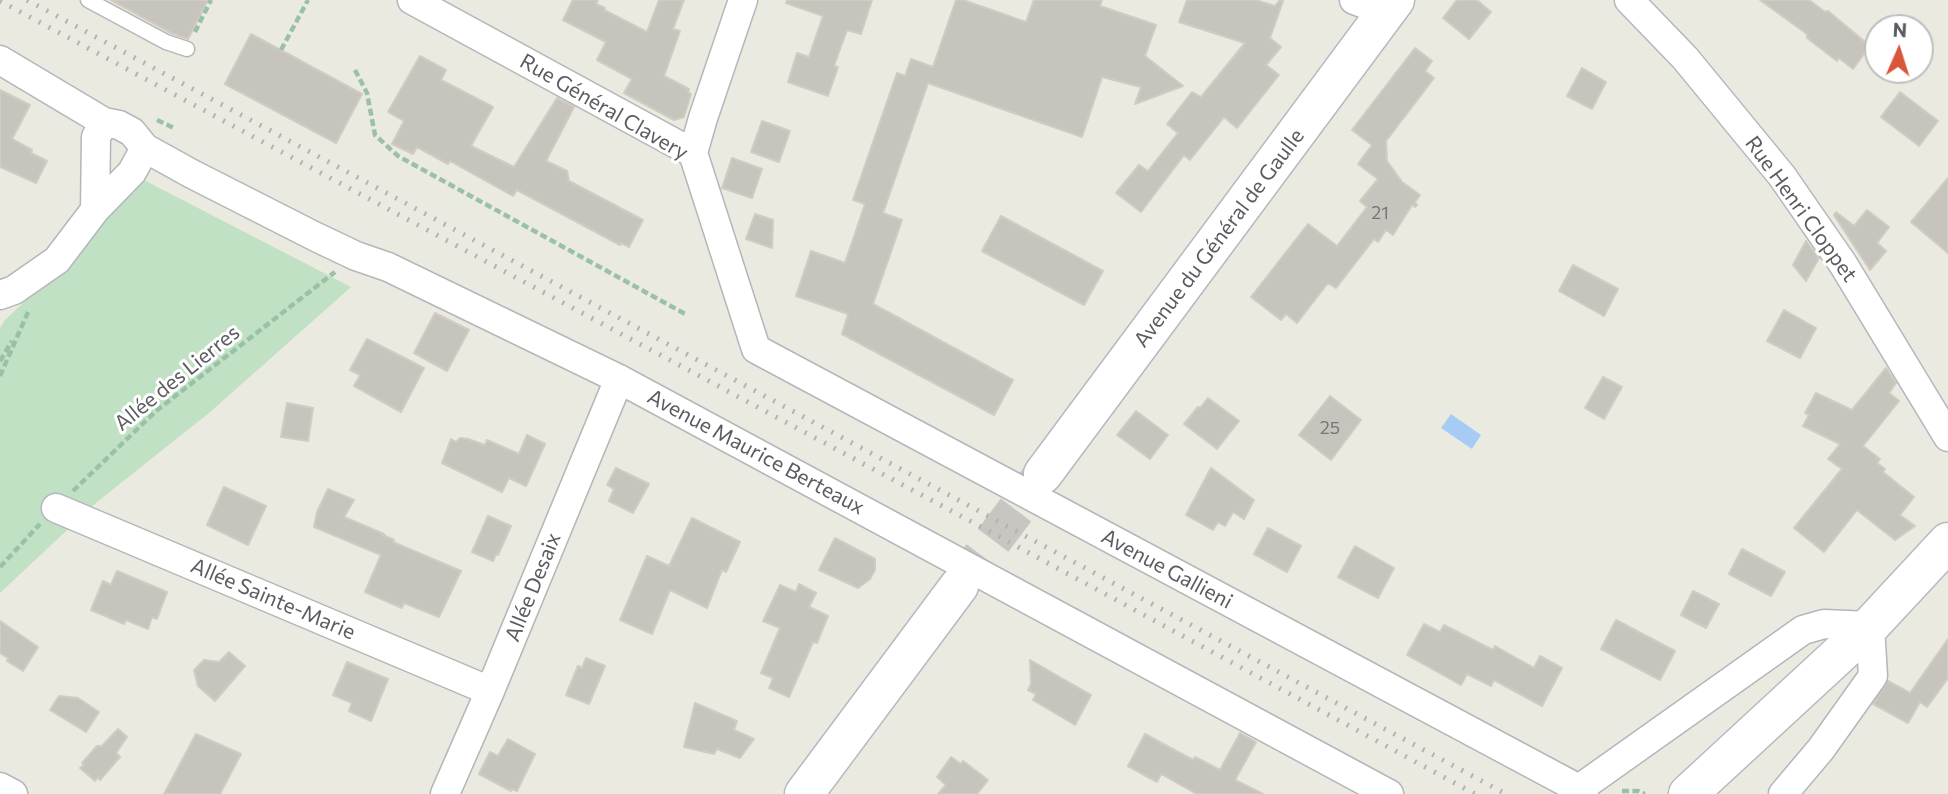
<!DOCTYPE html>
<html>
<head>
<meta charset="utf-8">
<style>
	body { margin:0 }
	#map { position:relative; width:1948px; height:794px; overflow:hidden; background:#ebeae1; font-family:Commissioner,sans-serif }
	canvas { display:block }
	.north { position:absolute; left:1864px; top:14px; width:70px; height:70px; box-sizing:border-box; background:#fff; border:2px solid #bdbec0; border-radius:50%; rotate:3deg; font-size:19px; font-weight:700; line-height:28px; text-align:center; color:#5a5c61 }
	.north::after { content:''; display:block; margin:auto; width:24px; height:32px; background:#d8563a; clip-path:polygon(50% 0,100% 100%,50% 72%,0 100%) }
</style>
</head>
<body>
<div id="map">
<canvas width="1948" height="794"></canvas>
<div class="north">N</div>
</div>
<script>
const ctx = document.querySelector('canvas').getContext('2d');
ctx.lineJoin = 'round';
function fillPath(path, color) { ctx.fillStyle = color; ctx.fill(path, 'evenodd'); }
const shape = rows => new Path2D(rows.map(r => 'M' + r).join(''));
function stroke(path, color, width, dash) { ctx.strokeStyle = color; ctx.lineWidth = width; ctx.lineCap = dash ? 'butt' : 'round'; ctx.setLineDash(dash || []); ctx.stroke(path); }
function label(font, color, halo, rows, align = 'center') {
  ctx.font = font + ' Commissioner,sans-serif'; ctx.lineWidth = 6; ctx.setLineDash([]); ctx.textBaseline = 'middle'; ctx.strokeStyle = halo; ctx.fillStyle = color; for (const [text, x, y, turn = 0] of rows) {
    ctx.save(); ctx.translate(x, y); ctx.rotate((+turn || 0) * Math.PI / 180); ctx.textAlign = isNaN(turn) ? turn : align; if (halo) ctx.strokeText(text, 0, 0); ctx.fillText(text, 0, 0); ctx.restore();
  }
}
fillPath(shape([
	[140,178,351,287,209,413,97,502,0,593,0,328,5,320,64,264,109,217]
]), '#c0e1c3');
fillPath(shape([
	[1451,414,1481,435,1472,449,1441,428]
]), '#a6ccf6');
const building = shape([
	[111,0,208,0,188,39,171,33,111,0],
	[573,0,598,0,596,4,605,8,604,10,647,32,659,0,684,0,673,29,680,31,664,76,689,89,688,92,691,94,684,117,674,120,624,93,632,79,597,60,606,42,563,20,573,0],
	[787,0,872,0,861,34,847,30,834,66,838,67,828,96,788,82,797,53,809,57,823,16,786,3,787,0],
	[956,0,963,0,1026,22,1034,0,1102,0,1100,6,1156,25,1145,56,1183,86,1135,104,1141,87,1102,77,1082,137,928,83,883,213,902,220,873,304,1013,380,994,415,842,334,848,314,796,296,811,251,845,263,865,204,853,200,897,73,905,76,911,59,933,67,956,0],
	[1187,0,1256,0,1275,6,1280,0,1283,1,1270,38,1281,47,1266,65,1279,75,1237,128,1224,117,1190,160,1184,155,1141,212,1116,193,1139,165,1148,171,1178,133,1167,124,1192,92,1201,97,1245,43,1179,22,1187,0],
	[1457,0,1477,0,1491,12,1469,39,1443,18,1457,0],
	[1760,0,1809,0,1825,12,1828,11,1870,46,1853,69,1839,58,1837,61,1807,38,1807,34,1760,0],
	[251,34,362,94,336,143,225,84,251,34],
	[1415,48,1432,61,1425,71,1434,78,1386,141,1387,161,1402,182,1420,195,1415,202,1417,205,1415,207,1412,205,1393,235,1386,230,1378,242,1374,239,1336,288,1328,283,1297,323,1286,314,1281,320,1251,297,1308,224,1337,246,1367,207,1360,201,1378,179,1358,164,1372,145,1352,130,1415,48],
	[420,56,446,70,441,80,493,107,471,146,514,167,557,98,574,107,546,161,567,171,569,181,643,220,629,247,621,243,620,245,517,190,513,196,450,161,448,164,417,147,413,154,392,144,404,121,388,112,420,56],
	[1582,68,1606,82,1592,109,1567,96,1582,68],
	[0,90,30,105,12,139,32,150,31,153,47,161,36,183,0,167,0,90],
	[1900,92,1938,121,1919,146,1881,117,1900,92],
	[762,121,790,131,779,162,751,152,762,121],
	[732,158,762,169,752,198,722,188,732,158],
	[1948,178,1948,253,1911,222,1948,178],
	[1867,210,1889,227,1877,243,1886,251,1870,270,1834,215,1836,212,1854,226,1867,210],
	[755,214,773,220,772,248,746,239,755,214],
	[1001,216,1103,271,1084,305,982,251,1001,216],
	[1806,241,1819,258,1806,281,1793,265,1806,241],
	[1573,265,1618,289,1604,316,1559,291,1573,265],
	[1784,310,1816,328,1800,358,1767,341,1784,310],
	[435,313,469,330,447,371,414,353,435,313],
	[367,339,424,368,401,412,354,386,360,375,350,370,367,339],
	[1886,368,1896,383,1889,393,1899,401,1863,446,1880,459,1877,463,1885,469,1883,472,1914,497,1900,515,1915,526,1895,540,1857,510,1824,552,1794,528,1842,469,1828,459,1840,444,1803,426,1809,415,1805,413,1816,393,1852,410,1886,368],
	[1603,377,1622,387,1604,419,1585,408,1603,377],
	[1330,396,1361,420,1331,460,1299,435,1330,396],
	[1208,398,1239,421,1217,449,1184,424,1198,407,1200,408,1208,398],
	[287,403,313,408,308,441,281,437,287,403],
	[1136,411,1168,435,1150,459,1117,435,1136,411],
	[527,435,545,444,526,486,509,478,502,492,442,463,451,439,456,442,460,438,468,439,485,445,487,440,519,454,527,435],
	[616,468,649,484,633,513,609,501,614,489,607,485,616,468],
	[1211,468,1254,500,1244,519,1233,512,1225,526,1218,522,1213,530,1186,515,1211,468],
	[224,487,266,506,248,545,207,525,224,487],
	[328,489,354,500,344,517,384,534,383,535,394,540,393,542,461,571,439,617,404,603,402,608,365,592,381,555,314,527,317,512,328,489],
	[488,516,511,526,498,555,496,554,493,561,472,552,488,516],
	[692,518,740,542,726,572,722,570,707,608,670,590,652,634,620,620,647,556,669,566,692,518],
	[1268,528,1301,546,1287,572,1254,554,1268,528],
	[835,538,875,559,875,570,870,579,858,588,819,570,835,538],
	[1355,546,1394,568,1378,598,1338,577,1355,546],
	[1742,549,1785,572,1771,596,1729,574,1742,549],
	[117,571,167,592,157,619,152,617,148,629,126,620,124,624,91,610,103,581,111,585,117,571],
	[799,584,816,593,809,607,828,616,817,643,813,642,789,697,769,688,773,678,761,673,780,628,763,621,780,585,796,592,799,584],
	[1693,591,1719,604,1706,628,1681,615,1693,591],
	[1616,620,1675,651,1660,680,1601,649,1616,620],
	[0,621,38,647,23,671,7,661,8,658,0,653,0,621],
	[1424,624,1440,632,1444,625,1493,650,1495,646,1534,668,1540,656,1562,668,1542,706,1494,680,1491,686,1467,674,1461,685,1407,655,1424,624],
	[1948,639,1948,678,1927,707,1920,702,1908,723,1873,704,1888,681,1910,693,1948,639],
	[229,652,245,666,215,701,198,686,194,670,204,660,219,662,229,652],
	[586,658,605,666,589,704,566,695,578,666,582,668,586,658],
	[1030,660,1091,695,1075,725,1033,700,1036,694,1028,690,1031,684,1030,660],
	[347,662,388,679,371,721,349,711,352,703,333,695,347,662],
	[59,696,78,698,99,712,86,732,50,710,59,696],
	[695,703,737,721,734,730,754,739,740,758,717,749,714,754,684,747,695,703],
	[118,729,127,737,116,753,120,757,100,780,98,777,95,781,80,768,84,765,82,763,97,746,102,746,118,729],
	[1240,733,1256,742,1235,780,1263,794,1197,794,1161,774,1157,782,1128,766,1145,734,1193,760,1195,757,1220,770,1240,733],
	[196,734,241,754,220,794,164,794,196,734],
	[508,739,535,754,517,791,512,789,511,791,479,774,490,752,498,756,508,739],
	[951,757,961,764,963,761,988,780,977,794,938,794,946,785,937,777,951,757]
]);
fillPath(building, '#c7c4be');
stroke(building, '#cfccc0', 2);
stroke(shape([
	[959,586,1043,474]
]), '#c7c6c1', 38, [38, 19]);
const lane = shape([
	[88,0,166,42,187,49]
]);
const street = shape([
	[412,0,693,153,756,349,1579,789,1584,794],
	[1354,0,1386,12],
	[1629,0,1685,58,1782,176,1843,264,1948,437],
	[0,60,104,122,119,125,132,132,145,148,192,174,316,237,356,256,388,267,619,379,1389,794],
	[693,153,703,118,743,0],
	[95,210,96,137,104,122],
	[0,295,14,290,57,260,95,210,132,172,145,148],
	[56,508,490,691],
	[0,787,13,794],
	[1579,789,1803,630,1824,624,1870,626,1873,676,1821,749,1783,794],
	[445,794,490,691,619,379]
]);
const secondary = shape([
	[1043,474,1395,0],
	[804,794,959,586],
	[1688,794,1870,626,1948,542]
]);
stroke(lane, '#b4b6bb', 17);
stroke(street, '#b4b6bb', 31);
stroke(secondary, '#b7b9bf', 41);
stroke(shape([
	[195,32,211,0],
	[281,50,308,0],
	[355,70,367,93,375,135,398,156,687,315],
	[157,120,176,129],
	[0,361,12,341],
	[0,376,28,312],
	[73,491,156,411,335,272],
	[0,567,40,524],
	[1622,791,1638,791,1645,794]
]), '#9ac1a8', 4.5, [7, 3.5]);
stroke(lane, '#fff', 14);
stroke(street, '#fff', 28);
stroke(secondary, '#fff', 38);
stroke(shape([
	[27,0,1506,794],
	[0,1,972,522,1475,794]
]), '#b2b3b3', 5, [2, 9]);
label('18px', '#757678', null, [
	["21",1380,213],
	["25",1330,428]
]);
label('21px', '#5a5c61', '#fff', [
	["Rue Général Clavery",604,107,30],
	["Rue Henri Cloppet",1801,209,54],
	["Avenue du Général de Gaulle",1219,238,-53],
	["Allée des Lierres",177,378,-39],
	["Avenue Maurice Berteaux",756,452,28],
	["Avenue Gallieni",1167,569,28],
	["Allée Desaix",533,587,-68],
	["Allée Sainte-Marie",273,599,23]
]);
</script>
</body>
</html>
